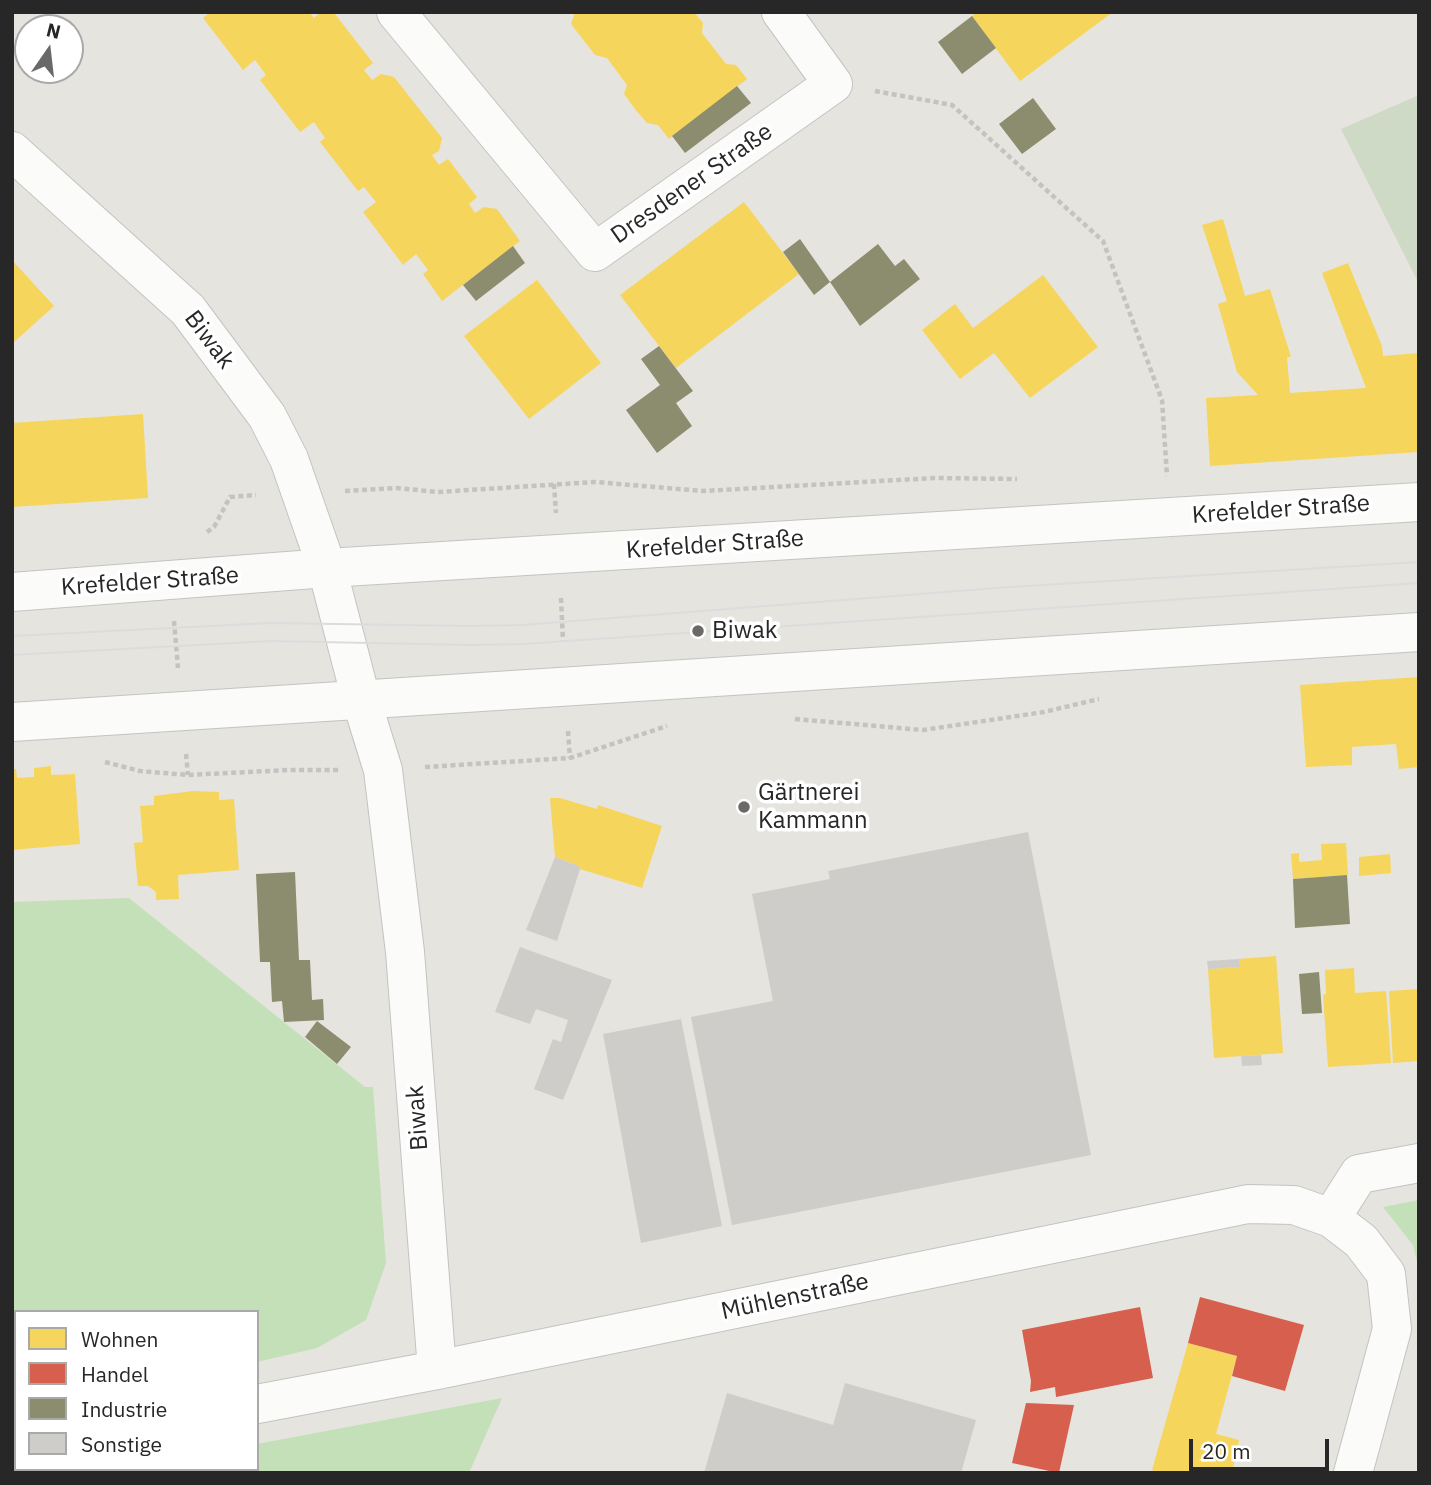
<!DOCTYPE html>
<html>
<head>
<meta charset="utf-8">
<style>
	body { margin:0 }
	#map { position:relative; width:1431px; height:1485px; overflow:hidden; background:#e6e4de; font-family:"IBM Plex Sans",sans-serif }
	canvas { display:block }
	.frame { position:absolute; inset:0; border:14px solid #272727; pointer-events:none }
	.legend { position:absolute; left:14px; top:1310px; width:245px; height:161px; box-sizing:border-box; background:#fff; border:2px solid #a9a9a9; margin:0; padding:9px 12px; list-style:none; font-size:21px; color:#272727 }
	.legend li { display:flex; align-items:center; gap:14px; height:35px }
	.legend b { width:35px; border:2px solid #a9a9a9 }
	.north { position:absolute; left:14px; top:14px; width:70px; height:70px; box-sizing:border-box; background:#fff; border:2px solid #a9a9a9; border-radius:50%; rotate:14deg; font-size:19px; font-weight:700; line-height:28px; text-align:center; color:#272727 }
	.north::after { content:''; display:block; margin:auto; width:24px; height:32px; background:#6a6967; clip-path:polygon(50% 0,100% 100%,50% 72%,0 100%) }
	.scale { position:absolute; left:1189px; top:1439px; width:140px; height:32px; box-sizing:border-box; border:4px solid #272727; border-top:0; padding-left:9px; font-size:21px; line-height:24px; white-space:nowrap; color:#272727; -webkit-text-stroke:5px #fff; paint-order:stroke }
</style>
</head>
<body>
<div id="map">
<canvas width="1431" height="1485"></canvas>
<div class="frame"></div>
<ul class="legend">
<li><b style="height:19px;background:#f6d55c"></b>Wohnen</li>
<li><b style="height:19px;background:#d6604d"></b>Handel</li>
<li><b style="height:19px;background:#8c8c6e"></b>Industrie</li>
<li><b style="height:19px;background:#cecdc9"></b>Sonstige</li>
</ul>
<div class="north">N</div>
<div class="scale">20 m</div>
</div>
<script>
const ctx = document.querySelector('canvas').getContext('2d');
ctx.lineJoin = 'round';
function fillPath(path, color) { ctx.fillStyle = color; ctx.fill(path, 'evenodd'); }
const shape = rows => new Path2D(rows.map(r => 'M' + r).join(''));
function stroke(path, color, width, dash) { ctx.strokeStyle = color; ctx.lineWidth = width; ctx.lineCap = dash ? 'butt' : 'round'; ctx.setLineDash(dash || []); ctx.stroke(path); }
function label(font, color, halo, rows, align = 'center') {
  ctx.font = font + ' "IBM Plex Sans",sans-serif'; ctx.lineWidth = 7; ctx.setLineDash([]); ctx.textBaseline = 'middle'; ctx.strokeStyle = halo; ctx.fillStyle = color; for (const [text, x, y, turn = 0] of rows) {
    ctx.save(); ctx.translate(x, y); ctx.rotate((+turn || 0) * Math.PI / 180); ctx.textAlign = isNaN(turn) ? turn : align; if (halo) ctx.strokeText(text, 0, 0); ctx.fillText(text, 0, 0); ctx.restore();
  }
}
fillPath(shape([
	[129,898,365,1087,373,1087,386,1263,366,1320,317,1348,257,1362,257,1312,16,1312,16,1408,12,1408,12,902],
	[1419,1200,1419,1269,1413,1245,1383,1207],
	[502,1398,469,1473,108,1473,127,1469,257,1469,257,1444]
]), '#c3e0b8');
fillPath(shape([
	[1419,95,1419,284,1341,129]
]), '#cfdac6');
fillPath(shape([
	[210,12,309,12,314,18,321,12,335,14,373,63,364,70,372,80,381,74,394,77,442,138,439,151,432,155,439,165,448,159,477,197,469,204,475,213,484,207,497,209,520,241,442,301,423,274,428,270,416,254,403,265,363,212,376,202,364,187,358,191,320,142,325,138,314,122,300,132,260,80,266,75,255,60,243,70,203,18],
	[572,12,694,12,703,23,702,33,726,64,736,65,747,79,669,139,658,125,647,123,635,109,624,94,627,85,607,58,595,55,571,24,574,15],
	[977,12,1113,12,1020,81,972,16],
	[744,202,799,274,676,368,620,295],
	[1223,219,1245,296,1270,289,1291,357,1287,357,1290,393,1366,388,1322,273,1348,263,1382,346,1383,356,1419,353,1419,452,1210,466,1206,398,1258,395,1237,372,1218,304,1227,301,1202,225],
	[12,260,54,306,12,344],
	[1043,275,1098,347,1030,398,994,353,960,379,922,330,955,304,973,328],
	[537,280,601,363,529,419,464,336],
	[143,414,148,498,12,507,12,423],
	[1419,677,1419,767,1399,769,1396,744,1352,747,1352,765,1306,767,1300,685],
	[51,766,51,775,75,774,80,844,12,850,12,769,16,769,17,778,34,777,34,768],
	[193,791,219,792,219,800,234,799,239,870,178,875,179,899,156,900,156,892,148,886,138,886,134,843,143,842,140,806,154,805,154,796],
	[550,798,560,798,597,809,598,805,662,826,642,888,580,869,579,866,555,857],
	[1346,843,1348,875,1293,879,1291,854,1299,853,1299,862,1322,860,1321,844],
	[1390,854,1391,873,1359,876,1359,857],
	[1276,956,1283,1053,1214,1058,1208,969,1240,967,1239,959],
	[1354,968,1355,993,1386,991,1391,1063,1328,1067,1323,995,1326,994,1325,970],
	[1419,989,1419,1061,1393,1063,1389,991],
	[1188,1343,1237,1356,1216,1434,1239,1440,1232,1473,1161,1473,1152,1470]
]), '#f6d55c');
fillPath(shape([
	[1200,1297,1304,1325,1285,1391,1232,1376,1237,1356,1188,1343],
	[1140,1307,1153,1378,1056,1397,1055,1387,1030,1392,1031,1381,1022,1330],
	[1026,1403,1074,1405,1059,1473,1012,1463]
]), '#d6604d');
fillPath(shape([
	[972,16,996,48,962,74,938,42],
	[737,86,751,103,685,153,672,136],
	[1033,98,1056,129,1022,154,999,124],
	[800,239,830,282,814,295,783,252],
	[878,244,895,266,904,259,920,279,860,326,830,282],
	[513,246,525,263,476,301,463,285],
	[659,346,693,391,676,403,692,426,657,453,626,410,660,385,641,359],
	[295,872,299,960,310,960,312,1000,323,999,324,1020,284,1022,282,1001,272,1002,270,962,260,962,256,874],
	[1347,875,1350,924,1295,928,1293,879],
	[1319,972,1322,1013,1302,1014,1299,974],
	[317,1021,351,1047,337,1064,305,1037]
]), '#8c8c6e');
fillPath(shape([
	[1028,832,1091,1155,732,1225,691,1017,773,1001,752,894,830,879,828,871],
	[555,857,579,866,580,869,557,941,526,930],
	[520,947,612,980,563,1100,534,1089,553,1039,561,1042,568,1020,536,1009,530,1024,495,1012],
	[1239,959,1240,967,1208,969,1207,961],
	[681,1019,722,1226,641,1243,603,1034],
	[1261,1055,1262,1065,1242,1066,1241,1056],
	[845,1383,976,1420,961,1473,704,1473,727,1393,833,1425]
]), '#cecdc9');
const street = shape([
	[396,12,595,252,833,84,781,12],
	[12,151,188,310,267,416,289,459,327,568,361,699,383,770,405,952,437,1370],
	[1331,1218,1359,1174,1419,1163],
	[257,1404,437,1370,1248,1204,1294,1205,1331,1218,1361,1241,1386,1274,1392,1329,1353,1473],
	[12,1449,16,1448]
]);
const secondary = shape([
	[12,592,327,568,1419,502],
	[12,722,1419,632]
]);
stroke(street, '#c4c3c3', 40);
stroke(secondary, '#c4c3c3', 40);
stroke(shape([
	[875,91,952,105,1103,241,1162,400,1167,476],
	[554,484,556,513],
	[345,491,396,488,438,492,595,482,703,491,934,478,1017,479],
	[207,532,214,527,230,497,256,495],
	[561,598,563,642],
	[174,621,178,668],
	[795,719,923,730,1044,712,1099,699],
	[568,731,570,758],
	[186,754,188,775],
	[105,762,140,771,188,775,288,770,340,770],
	[425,767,570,758,667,726]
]), '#c4c3c2', 4.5, [5, 3.5]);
stroke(street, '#fbfbfa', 38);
stroke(secondary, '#fbfbfa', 38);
stroke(shape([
	[12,636,270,623,470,626,522,625,1010,587,1419,562],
	[12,655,271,641,470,645,523,644,1419,583]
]), '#dddcdd', 2);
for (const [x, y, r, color] of [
	[698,631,7,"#6a6967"],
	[744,807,7,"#6a6967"]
]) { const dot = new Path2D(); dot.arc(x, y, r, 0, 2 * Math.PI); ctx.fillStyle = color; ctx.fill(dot); stroke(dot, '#fff', 2.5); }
label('24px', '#272727', '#fff', [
	["Dresdener Straße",692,184,-35],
	["Biwak",209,340,53],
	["Krefelder Straße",1281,510,-4],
	["Krefelder Straße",715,545,-4],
	["Krefelder Straße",150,582,-4],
	["Biwak",418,1118,-94],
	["Mühlenstraße",795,1297,-12]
]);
label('24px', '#272727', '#fff', [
	["Biwak",712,631],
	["Gärtnerei",758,793],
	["Kammann",758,821]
], 'left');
</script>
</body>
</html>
